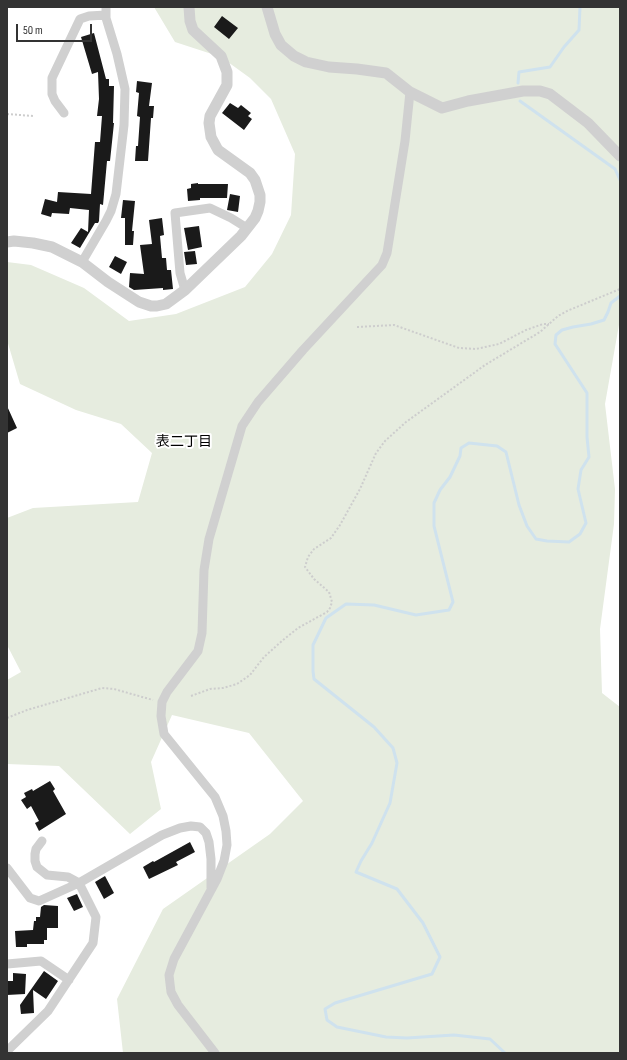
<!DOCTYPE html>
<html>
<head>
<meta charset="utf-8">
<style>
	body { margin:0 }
	#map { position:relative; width:627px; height:1060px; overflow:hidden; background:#fff; font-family:"Sofia Sans Condensed",sans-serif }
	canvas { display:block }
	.frame { position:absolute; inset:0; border:8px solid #333; pointer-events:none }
	.scale { position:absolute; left:16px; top:24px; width:76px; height:18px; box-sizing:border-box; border:2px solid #333; border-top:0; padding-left:5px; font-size:12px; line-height:14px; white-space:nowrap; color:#333; -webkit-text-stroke:3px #fff; paint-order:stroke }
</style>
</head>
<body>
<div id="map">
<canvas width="627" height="1060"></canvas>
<div class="frame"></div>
<div class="scale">50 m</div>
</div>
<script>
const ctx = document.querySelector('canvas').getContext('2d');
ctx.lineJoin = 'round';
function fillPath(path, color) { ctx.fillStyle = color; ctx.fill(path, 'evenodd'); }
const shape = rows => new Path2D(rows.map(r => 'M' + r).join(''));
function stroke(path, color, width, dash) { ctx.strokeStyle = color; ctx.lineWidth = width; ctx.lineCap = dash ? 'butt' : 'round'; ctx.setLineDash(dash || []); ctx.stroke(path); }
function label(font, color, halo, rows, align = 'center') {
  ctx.font = font + ' "Sofia Sans Condensed","Noto Sans JP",sans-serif'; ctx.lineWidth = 4; ctx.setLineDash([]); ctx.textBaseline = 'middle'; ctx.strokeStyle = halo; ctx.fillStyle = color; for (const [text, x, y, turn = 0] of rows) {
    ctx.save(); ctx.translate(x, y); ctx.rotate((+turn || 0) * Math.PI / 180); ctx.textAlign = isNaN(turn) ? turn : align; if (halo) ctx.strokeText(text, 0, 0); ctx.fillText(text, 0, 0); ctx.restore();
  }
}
fillPath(shape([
	[154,7,620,7,620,319,605,404,615,489,614,524,600,629,602,693,620,707,620,1053,123,1053,117,999,163,909,270,834,303,801,249,733,172,715,151,762,161,809,130,834,59,766,7,764,7,680,21,672,7,645,7,518,33,508,138,502,152,453,121,424,76,410,20,384,7,340,7,262,31,265,84,288,129,321,176,314,245,287,272,254,291,215,295,154,271,99,250,78,221,57,175,42]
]), '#e6ecdf');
stroke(shape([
	[518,83,519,72,550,67,564,47,579,30,580,7],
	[520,101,615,169,620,180],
	[505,1053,490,1039,454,1035,407,1038,386,1037,337,1027,327,1020,325,1009,335,1003,432,974,440,957,423,923,397,889,356,872,361,861,372,843,390,803,397,763,393,748,374,727,314,679,313,671,313,645,326,618,346,604,374,605,416,615,449,610,453,602,434,526,434,503,440,490,450,477,460,456,461,448,469,443,497,446,506,452,519,505,527,526,536,539,547,541,569,542,580,534,586,523,578,489,581,470,589,457,587,437,587,393,555,344,556,335,562,330,573,327,591,324,604,320,608,312,611,303,620,296]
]), '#cfe2ee', 3);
fillPath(shape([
	[222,16,238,28,229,39,214,27],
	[94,33,106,79,109,79,109,86,114,86,113,123,114,123,110,161,107,161,103,205,100,204,99,221,98,223,95,223,80,248,71,243,81,228,88,232,89,210,70,208,69,214,52,213,51,217,41,214,45,199,57,202,58,192,91,194,95,142,100,142,102,116,97,116,99,99,98,72,92,74,81,37],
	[137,81,152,83,149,106,154,106,153,118,151,118,148,161,135,161,136,146,138,146,140,117,137,116,139,93,136,92],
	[230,103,238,108,241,105,251,113,248,116,252,119,244,130,222,113],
	[198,183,198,184,228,184,227,198,200,198,200,200,188,201,187,189,191,188,191,184],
	[230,194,240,196,238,212,227,210],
	[123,200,135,201,132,231,134,231,133,245,125,245,125,218,121,218],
	[162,218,164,235,160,236,162,258,166,258,167,270,171,270,173,289,163,290,163,288,134,290,129,287,130,273,144,274,140,245,152,244,149,220],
	[199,226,202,247,188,250,184,228],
	[195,251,197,264,186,265,184,252],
	[115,256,127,262,121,274,109,267],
	[7,406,17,428,7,433],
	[50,781,55,789,53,791,66,814,39,831,35,823,39,821,31,806,27,809,21,800,26,797,24,793,32,789,33,791],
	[190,842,195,852,176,862,178,865,149,879,143,867,153,861,154,862],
	[105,876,114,893,104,899,95,882],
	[77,894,83,907,74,911,67,898],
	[44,905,58,906,58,928,47,928,47,940,44,940,44,944,27,944,27,947,16,947,15,931,33,930,34,921,36,921,36,917,40,917,41,907],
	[44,971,58,981,46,999,33,990,34,1013,21,1014,20,1005],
	[13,973,26,974,25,994,7,995,7,981,13,981]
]), '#1a1a1a');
stroke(shape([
	[7,114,33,116],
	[357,327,394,325,459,348,476,349,499,344,526,330,543,324,549,324],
	[191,696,210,689,223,688,237,684,250,675,264,657,283,640,298,628,327,612,330,608,332,602,329,592,314,579,305,567,308,557,314,549,331,538,340,525,360,489,376,453,385,441,406,422,485,365,540,332,558,316,567,311,620,289],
	[7,718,27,710,102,688,114,689,153,700]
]), '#cdcdcd', 2, [2, 2]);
stroke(shape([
	[64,113,55,101,52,94,52,78,80,19,89,16,106,15],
	[82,262,106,221,111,211,116,194,124,125,125,89,117,54,106,18,106,7],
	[185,290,180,273,175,213,210,208,231,218,247,228],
	[42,841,36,849,35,854,35,861,37,867,47,875,68,877,79,883,162,835,180,828,191,826,200,827,206,833,209,842,211,859,211,888],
	[7,868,30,898,39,901,79,883,96,917,93,943,48,1011,7,1051],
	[7,964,41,961,69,980],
	[215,1053,178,1005,171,992,169,975,174,959,217,879,224,861,227,845,226,831,223,816,215,797,164,734,161,716,162,702,167,692,198,651,202,633,204,570,209,539,242,426,258,402,303,350,382,265,387,253,405,141,410,92]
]), '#d0d0d0', 9);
stroke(shape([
	[267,7,275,34,281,45,294,56,306,62,329,67,357,69,386,73,410,92,442,108,468,101,523,91,540,91,550,94,588,123,620,156],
	[7,242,14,241,33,243,52,247,82,262,108,282,139,302,151,306,157,306,166,304,185,290,241,236,255,218,258,211,260,202,260,195,255,180,250,173,218,150,211,137,209,123,210,116,227,85,227,72,221,56,193,30,190,21,189,7]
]), '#d0d0d0', 11);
label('14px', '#000', '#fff', [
	["表二丁目",184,442]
]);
</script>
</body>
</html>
